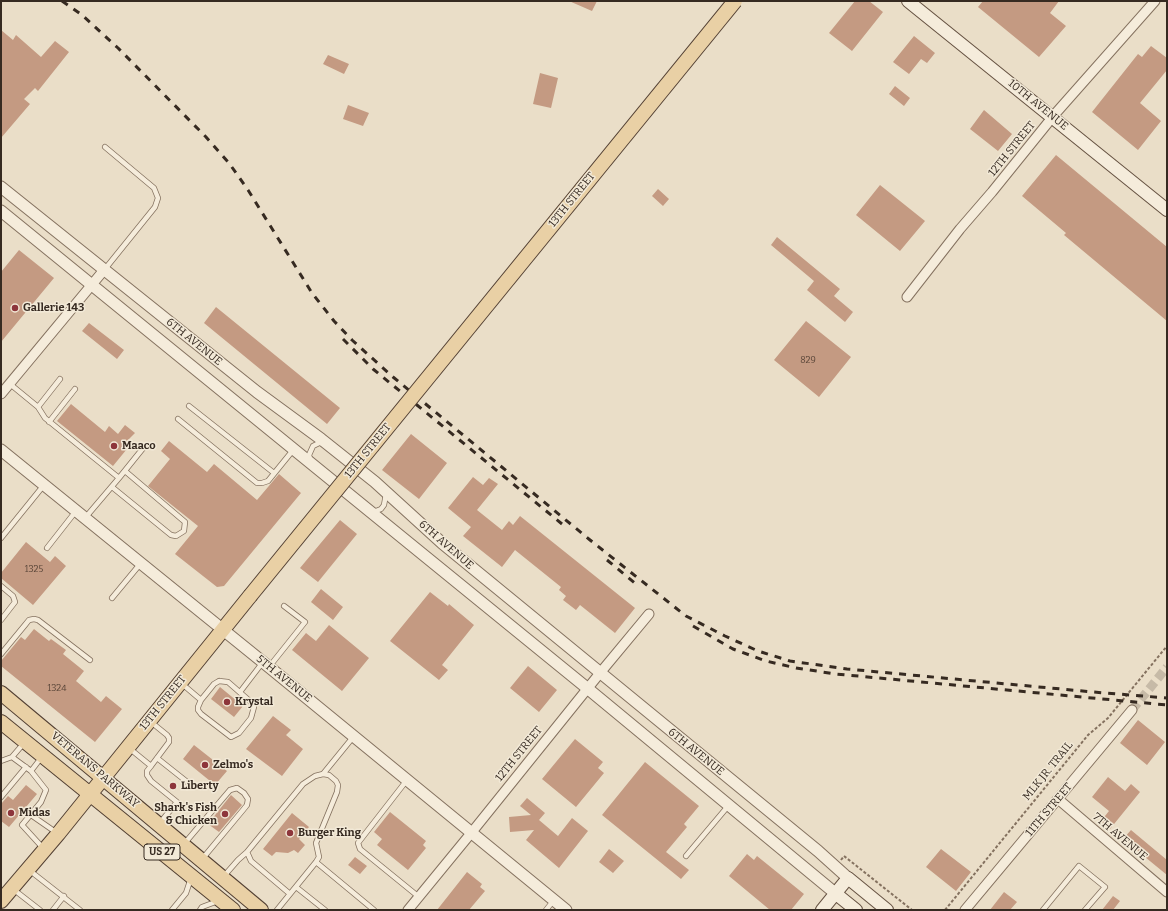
<!DOCTYPE html>
<html>
<head>
<meta charset="utf-8">
<style>
	body { margin:0 }
	#map { position:relative; width:1168px; height:911px; overflow:hidden; background:#eadec8; font-family:Bitter,serif }
	canvas { display:block }
	.frame { position:absolute; inset:0; border:2px solid #362a21; pointer-events:none }
</style>
</head>
<body>
<div id="map">
<canvas width="1168" height="911"></canvas>
<div class="frame"></div>
</div>
<script>
const ctx = document.querySelector('canvas').getContext('2d');
ctx.lineJoin = 'round';
function fillPath(path, color) { ctx.fillStyle = color; ctx.fill(path, 'evenodd'); }
const shape = rows => new Path2D(rows.map(r => 'M' + r).join(''));
function stroke(path, color, width, dash) { ctx.strokeStyle = color; ctx.lineWidth = width; ctx.lineCap = dash ? 'butt' : 'round'; ctx.setLineDash(dash || []); ctx.stroke(path); }
function label(font, color, halo, rows, align = 'center') {
  ctx.font = font + ' Bitter,serif'; ctx.lineWidth = 3; ctx.setLineDash([]); ctx.textBaseline = 'middle'; ctx.strokeStyle = halo; ctx.fillStyle = color; for (const [text, x, y, turn = 0] of rows) {
    ctx.save(); ctx.translate(x, y); ctx.rotate((+turn || 0) * Math.PI / 180); ctx.textAlign = isNaN(turn) ? turn : align; if (halo) ctx.strokeText(text, 0, 0); ctx.fillText(text, 0, 0); ctx.restore();
  }
}
fillPath(shape([
	[569,1,597,1,592,11],
	[855,1,869,1,883,12,852,51,829,33],
	[983,1,1059,1,1050,13,1066,26,1039,57,978,7],
	[1,30,13,40,16,35,41,57,55,41,69,52,38,91,35,88,24,99,30,104,1,138],
	[914,36,935,53,927,63,921,59,909,74,893,62],
	[1151,46,1167,58,1167,70,1140,103,1161,121,1138,150,1092,112,1138,54,1142,57],
	[328,55,349,64,344,74,323,64],
	[540,73,558,78,551,108,533,104],
	[895,86,910,98,904,106,889,94],
	[348,105,369,113,363,126,343,119],
	[984,110,1012,134,998,151,970,129],
	[1056,155,1167,247,1167,321,1064,235,1066,233,1022,196],
	[880,185,925,221,900,251,856,215],
	[658,189,669,199,663,206,652,196],
	[777,237,840,289,834,296,853,312,845,322,807,290,814,281,771,245],
	[19,250,54,278,1,342,1,272],
	[216,307,340,408,327,424,204,323],
	[806,321,851,357,819,397,774,360],
	[89,323,124,350,117,359,82,331],
	[71,404,105,432,109,426,118,434,125,425,135,433,127,441,131,444,113,466,57,421],
	[411,434,447,463,419,499,382,470],
	[169,441,207,472,214,464,257,500,279,474,301,493,224,586,217,587,175,554,198,526,148,486,170,459,161,451],
	[473,477,483,485,489,478,498,484,477,510,502,530,509,521,513,525,520,516,635,608,615,633,580,605,576,610,563,600,566,596,559,590,561,587,515,550,502,567,463,536,471,527,448,508],
	[340,520,357,534,318,582,300,568],
	[26,542,50,562,55,556,66,566,33,605,1,578,1,573],
	[321,589,343,607,333,620,311,602],
	[430,592,448,606,449,604,474,625,442,665,448,670,439,680,390,641],
	[329,625,369,658,342,691,292,650,306,633,316,641],
	[34,629,49,641,51,639,66,650,63,654,84,671,76,681,101,702,106,696,122,709,95,742,1,666,1,661,21,637,25,640],
	[528,666,557,690,539,712,510,688],
	[220,687,243,706,234,717,211,699],
	[273,716,291,730,286,735,303,749,282,776,246,749],
	[1138,720,1165,742,1147,765,1120,743],
	[575,739,603,762,598,768,604,773,576,807,542,779],
	[194,745,227,771,215,785,183,759],
	[645,762,699,806,684,824,687,827,666,852,689,870,681,879,602,815],
	[1108,777,1125,791,1131,784,1140,792,1110,829,1101,821,1109,811,1092,797],
	[26,785,37,794,9,827,1,821,1,804,8,796,13,800],
	[231,795,242,805,219,832,208,824],
	[527,798,545,813,539,820,558,836,572,818,588,831,559,868,526,840,534,830,510,832,509,817,531,815,520,806],
	[390,812,426,841,423,845,426,848,408,870,377,845,382,839,374,832],
	[292,813,309,827,299,839,305,845,298,853,294,850,288,853,276,852,272,856,263,849],
	[1131,830,1167,860,1167,875,1123,839],
	[609,849,624,861,613,873,599,862],
	[941,849,971,872,956,891,926,867],
	[747,854,754,860,757,856,804,894,791,910,770,910,729,876],
	[355,857,367,866,360,874,348,865],
	[467,872,482,884,480,887,485,891,469,910,437,910],
	[1004,892,1017,902,1010,910,990,910],
	[1113,896,1120,901,1113,910,1102,910]
]), '#c49a82');
stroke(shape([
	[1132,710,1167,667]
]), '#c6baa7', 9, [9, 4.5]);
const service = shape([
	[105,147,154,188,158,198,155,207,105,269],
	[10,384,38,407,45,418,119,478,85,518],
	[189,406,274,473],
	[38,407,60,379],
	[178,419,257,483,262,483,268,481,294,449],
	[49,422,75,389],
	[310,460,309,455,313,446,319,443,324,443],
	[119,478,144,447],
	[112,487,171,535,176,536,184,531,185,522,125,471],
	[373,511,376,511,381,509,384,505,386,494],
	[1,538,44,485],
	[47,548,76,511],
	[1,586,13,596,15,602,1,620],
	[112,598,141,563],
	[1,654,25,625,29,620,34,619,38,620,90,660],
	[269,667,305,622,284,606],
	[219,681,228,682,252,703,254,707,251,718,239,733,231,737,201,714,198,710,198,707,201,700,214,684,219,681],
	[181,683,201,700],
	[240,692,263,662],
	[24,743,12,757,31,771],
	[129,748,151,766,169,742,169,738,167,735,151,722],
	[41,758,31,771,46,790,41,802,22,825,43,848],
	[157,758,191,785],
	[1,761,12,757],
	[151,766,147,771,147,775,151,781,177,802,159,824],
	[323,774,354,736],
	[407,780,358,843,360,849,419,897],
	[1,797,26,767],
	[31,815,57,833],
	[184,844,230,790,237,788,244,793,248,799,247,805,243,810,203,858],
	[247,852,251,861,290,894],
	[686,856,729,805],
	[316,862,374,910],
	[29,870,80,910],
	[224,876,238,860,247,852,303,784,315,776,323,774,329,775,336,781,338,785,337,792,316,843,319,857,316,862,277,910],
	[296,887,325,910],
	[13,889,40,910],
	[53,910,64,896],
	[172,910,186,893,191,878],
	[200,910,202,907,218,901],
	[546,910,554,900],
	[1043,910,1079,866,1105,887,1085,910]
]);
const minor = shape([
	[907,297,960,229,992,192,1055,114,1155,1],
	[1,394,104,270],
	[1058,799,1167,892],
	[408,910,472,832,600,673,649,614],
	[965,910,1132,710]
]);
const tertiary = shape([
	[1,187,257,392,321,439,375,482,442,543,818,851,848,878],
	[1,211,587,688,835,893],
	[1,450,269,667,566,910]
]);
const secondary = shape([
	[908,1,1167,210],
	[835,893,856,910],
	[822,910,848,878,887,910]
]);
const primary = shape([
	[1,693,261,910],
	[1,722,233,910],
	[1,901,58,834,250,596]
]);
stroke(service, '#84715f', 6);
stroke(minor, '#84715f', 11);
stroke(tertiary, '#84715f', 13);
stroke(secondary, '#665242', 14);
stroke(primary, '#534033', 16);
stroke(shape([
	[841,860,844,856,912,910],
	[945,910,1088,735,1108,718,1167,646]
]), '#84715f', 2, [3, 2]);
stroke(service, '#f5ecdb', 4.5);
stroke(minor, '#f5ecdb', 9);
stroke(tertiary, '#f5ecdb', 11);
stroke(secondary, '#f5ecdb', 12);
stroke(primary, '#e9d0a5', 14);
stroke(shape([
	[62,1,82,15,118,48,206,137,229,163,248,190,312,293,334,321,352,340,393,377,590,540,686,616,725,636,758,651,790,661,847,669,1093,692,1167,698],
	[343,339,373,369,562,524],
	[607,560,636,584],
	[693,626,733,649,766,661,796,668,836,674,1167,705]
]), '#362a21', 3, [7, 7]);
const primaryBridge = shape([
	[250,596,735,1]
]);
stroke(primaryBridge, '#534033', 16, []);
stroke(primaryBridge, '#e9d0a5', 14);
for (const [x, y, r, color] of [
	[15,308,4,"#8d353b"],
	[114,446,4,"#8d353b"],
	[227,702,4,"#8d353b"],
	[205,765,4,"#8d353b"],
	[173,786,4,"#8d353b"],
	[11,813,4,"#8d353b"],
	[225,814,4,"#8d353b"],
	[290,833,4,"#8d353b"]
]) { const dot = new Path2D(); dot.arc(x, y, r, 0, 2 * Math.PI); ctx.fillStyle = color; ctx.fill(dot); stroke(dot, '#f2e9d7', 1.5); }
label('9px', '#5a4639', null, [
	["829",808,360],
	["1325",34,569],
	["1324",57,688]
]);
for (const [x, y, w] of [
	[162,852,36]
]) { const box = new Path2D(); box.roundRect(x - w / 2, y - 8, w, 16, 3); ctx.fillStyle = '#f2e9d7'; ctx.fill(box); stroke(box, '#362a21', 1); }
label('bold 10px', '#362a21', null, [
	["US 27",162,852]
]);
label('11px', '#362a21', '#f2e9d7', [
	["10TH AVENUE",1038,105,39],
	["12TH STREET",1012,149,-51],
	["13TH STREET",572,200,-51],
	["6TH AVENUE",194,342,39],
	["13TH STREET",368,451,-51],
	["6TH AVENUE",446,545,41],
	["5TH AVENUE",284,679,39],
	["13TH STREET",163,703,-51],
	["6TH AVENUE",696,752,39],
	["12TH STREET",519,754,-51],
	["VETERANS PARKWAY",95,770,40],
	["MLK JR. TRAIL",1048,771,-51],
	["11TH STREET",1049,810,-50],
	["7TH AVENUE",1120,837,40]
]);
label('bold 11px', '#362a21', '#f2e9d7', [
	["Gallerie 143",23,308],
	["Maaco",122,446],
	["Krystal",235,702],
	["Zelmo's",213,765],
	["Liberty",181,786],
	["Shark's Fish",217,808,"right"],
	["& Chicken",217,821,"right"],
	["Midas",19,813],
	["Burger King",298,833]
], 'left');
</script>
</body>
</html>
